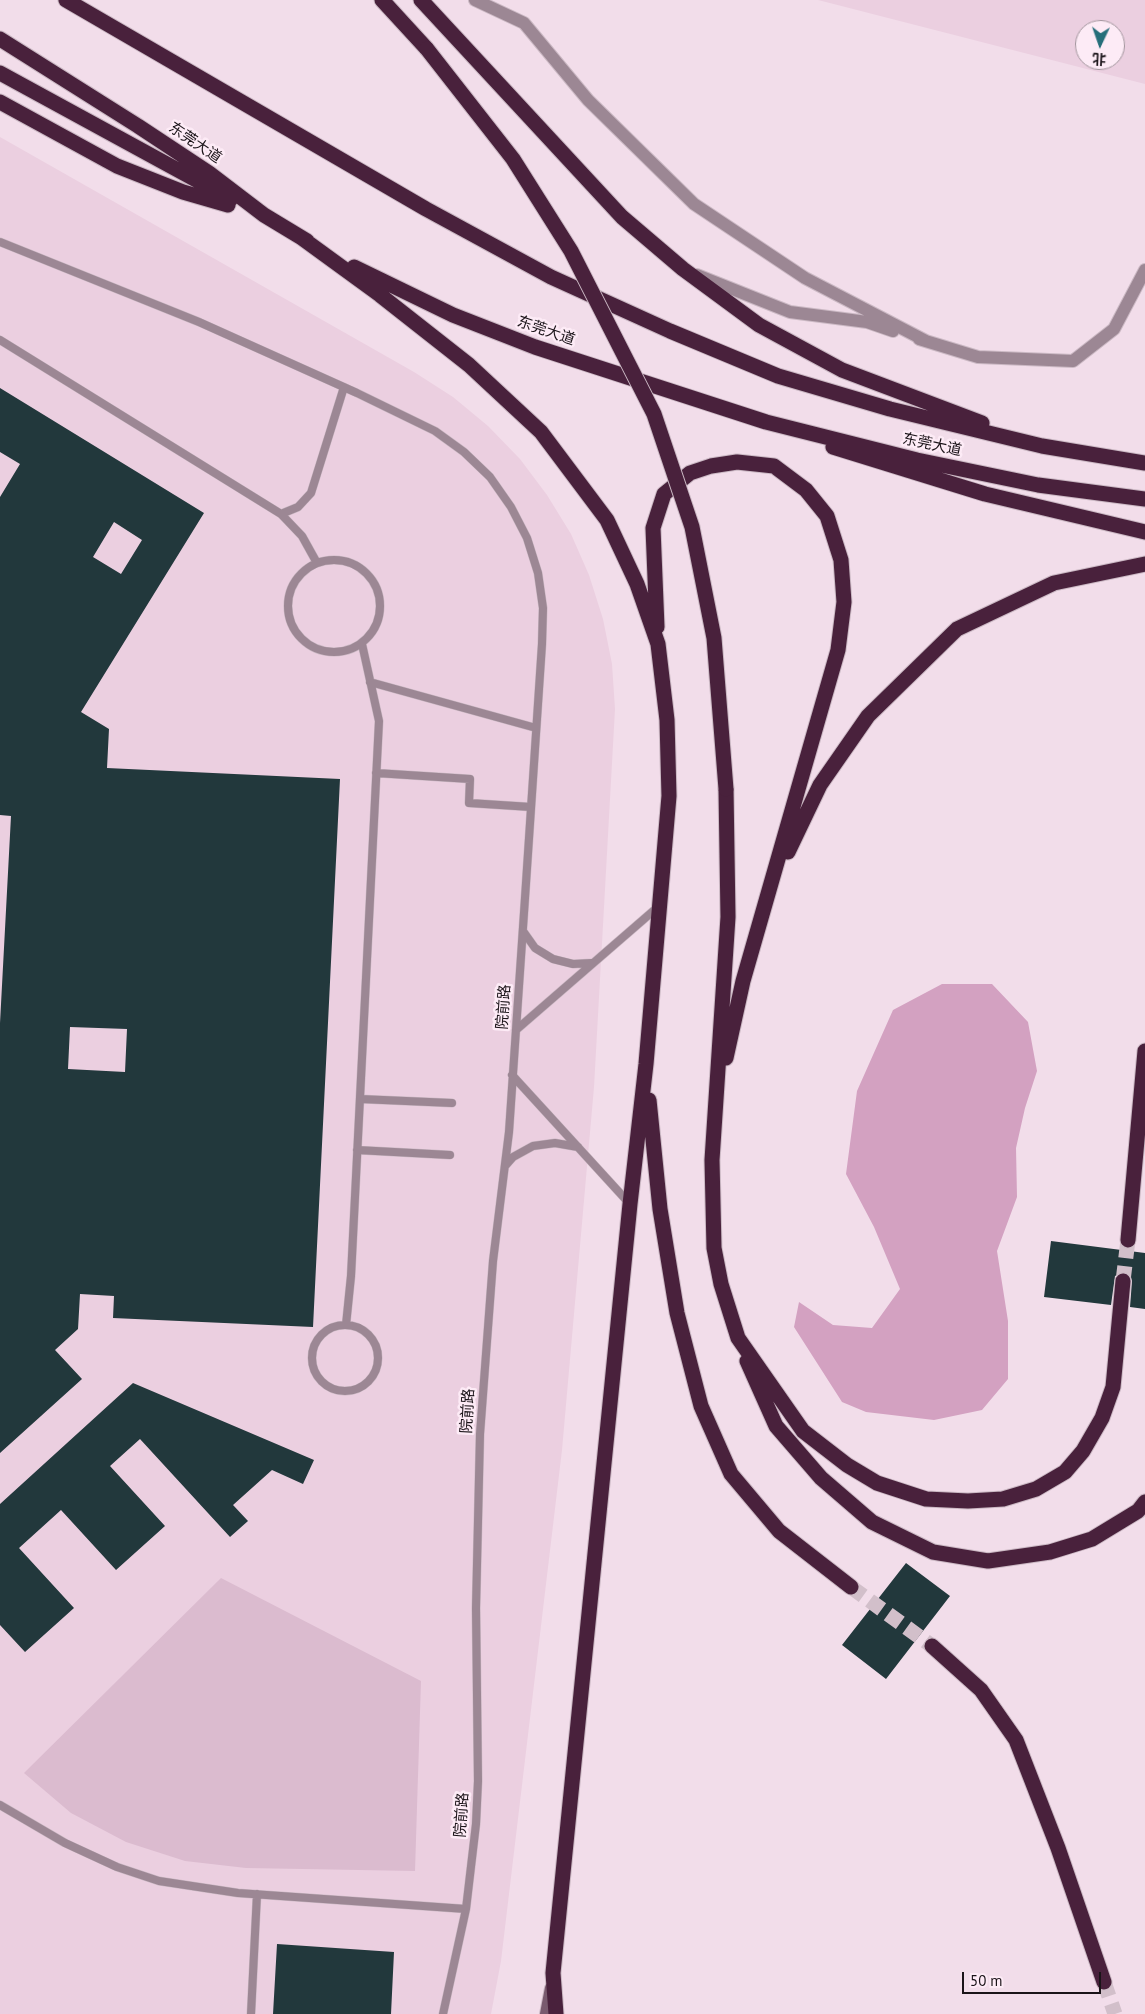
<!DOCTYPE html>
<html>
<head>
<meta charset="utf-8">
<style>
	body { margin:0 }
	#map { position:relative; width:1145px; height:2014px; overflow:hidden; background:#f2ddea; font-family:"PT Sans","Noto Sans SC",sans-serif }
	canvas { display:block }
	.north { position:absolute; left:1075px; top:20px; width:50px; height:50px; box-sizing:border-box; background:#fdebf6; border:1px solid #a2959d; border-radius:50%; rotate:183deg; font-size:14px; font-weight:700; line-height:20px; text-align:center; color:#1a1318 }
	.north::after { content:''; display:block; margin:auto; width:18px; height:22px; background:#266e7a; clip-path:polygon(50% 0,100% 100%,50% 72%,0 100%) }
	.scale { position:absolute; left:962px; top:1972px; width:139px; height:22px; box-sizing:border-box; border:2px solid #1a1318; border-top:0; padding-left:6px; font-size:15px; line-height:18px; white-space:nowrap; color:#1a1318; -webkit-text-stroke:4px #fdebf6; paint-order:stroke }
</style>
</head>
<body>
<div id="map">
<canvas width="1145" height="2014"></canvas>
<div class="north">北</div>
<div class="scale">50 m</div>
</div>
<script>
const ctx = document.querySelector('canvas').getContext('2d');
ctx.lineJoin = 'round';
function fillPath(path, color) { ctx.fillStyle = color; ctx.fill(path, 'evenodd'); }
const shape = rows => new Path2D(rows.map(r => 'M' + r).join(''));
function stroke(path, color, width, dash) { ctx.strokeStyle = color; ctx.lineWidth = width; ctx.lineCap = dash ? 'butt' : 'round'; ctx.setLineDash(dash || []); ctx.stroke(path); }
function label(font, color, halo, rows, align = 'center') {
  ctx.font = font + ' "PT Sans","Noto Sans SC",sans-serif'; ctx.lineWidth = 5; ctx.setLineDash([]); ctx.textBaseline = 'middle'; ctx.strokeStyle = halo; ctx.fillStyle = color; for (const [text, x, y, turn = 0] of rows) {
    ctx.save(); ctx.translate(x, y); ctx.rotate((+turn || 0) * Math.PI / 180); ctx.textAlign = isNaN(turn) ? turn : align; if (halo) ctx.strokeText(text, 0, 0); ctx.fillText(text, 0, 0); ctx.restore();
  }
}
fillPath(shape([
	[819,0,1145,0,1145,84,818,0],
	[1085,30,1115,30,1115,60,1085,60],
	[0,137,414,372,453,397,488,426,520,459,547,495,571,534,589,575,603,619,612,664,615,709,594,1087,562,1450,501,1961,491,2014,0,2014]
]), '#ebcfe0');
fillPath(shape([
	[221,1578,421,1681,415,1871,246,1868,185,1861,126,1842,71,1813,24,1773]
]), '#dbbbcf');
fillPath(shape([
	[942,984,992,984,1028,1022,1037,1071,1025,1108,1016,1148,1017,1197,997,1251,1008,1321,1008,1379,982,1410,934,1420,866,1412,842,1402,794,1327,799,1302,833,1325,872,1328,900,1289,874,1227,846,1174,857,1091,893,1010]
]), '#d3a1c1');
fillPath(shape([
	[0,388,204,513,81,712,109,729,107,768,340,779,313,1327,113,1318,114,1296,80,1294,78,1329,55,1350,82,1379,0,1453,0,1023,11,816,0,815,0,497,20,464,0,452],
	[114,522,142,540,121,574,93,557],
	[70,1027,127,1029,125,1072,68,1069],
	[1051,1241,1145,1253,1145,1309,1130,1307,1132,1281,1131,1277,1124,1272,1115,1276,1111,1305,1044,1297],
	[133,1383,314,1460,303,1484,272,1470,233,1505,248,1521,230,1537,140,1439,110,1466,165,1526,116,1570,61,1510,19,1548,74,1608,25,1652,0,1625,0,1504],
	[906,1563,950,1596,886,1679,842,1645],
	[277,1944,394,1952,391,2014,273,2014]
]), '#22383c');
stroke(shape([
	[1123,1281,1128,1240],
	[851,1587,932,1646],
	[1104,1982,1115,2014]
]), '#d2bfca', 15, [15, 8]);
const lane = shape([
	[0,242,199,322,357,393,435,431,464,452,490,477,511,507,527,538,538,573,543,608,542,644,525,898,509,1132,493,1261,480,1434,476,1608,478,1781,476,1824,466,1909,443,2014],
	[0,340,281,514,302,536,317,563],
	[281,514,298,507,311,493,344,387],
	'288 606a46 46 0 1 1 92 0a46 46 0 1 1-92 0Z',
	[370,682,536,728],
	[376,773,470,779,469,803,531,807],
	[523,931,535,948,553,959,573,964,592,963],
	[516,1030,659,906],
	[512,1075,629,1203],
	[360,1099,452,1103],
	[357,1150,450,1155],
	[505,1166,513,1157,533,1146,555,1143,578,1147],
	'312 1358a33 33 0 1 1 66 0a33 33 0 1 1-66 0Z',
	[346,1325,351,1276,379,721,362,644],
	[0,1805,65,1843,117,1867,159,1881,238,1893,466,1909],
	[251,2014,257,1894]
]);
const street = shape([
	[475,0,524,23,588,100,694,204,805,278,926,341],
	[697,275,790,312,867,322,893,331],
	[919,339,978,357,1073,361,1114,329,1145,270]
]);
const secondary = shape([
	[546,2014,551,1988]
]);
const highway = shape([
	[66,0,426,209,551,277,670,331,778,376,890,409,1042,446,1145,463],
	[382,0,427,49],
	[421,0,622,217,683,269,759,325,842,370,982,423],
	[0,39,138,126,209,173,264,215,307,241],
	[0,73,231,199],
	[0,102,117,166,183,192,228,205],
	[299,236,380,295,469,365,541,432,607,520,637,584,658,644,667,720,669,796,646,1064,630,1204,553,1973,556,2014],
	[354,267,453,315,535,347,766,422,917,460,1038,485,1145,499],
	[833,447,985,494,1145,532],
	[657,627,653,528,664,494,690,473,711,466,737,462,774,466,806,490,827,516,841,560,844,602,838,650,743,981,726,1058],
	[726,789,728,917,712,1160,714,1248,721,1284,738,1338,803,1431,847,1465,877,1483,926,1499,968,1501,1003,1499,1036,1489,1065,1472,1083,1451,1102,1418,1113,1387,1123,1281],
	[788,852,820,785,868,716,957,629,1054,583,1145,564],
	[649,1100,660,1209,677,1313,701,1406,731,1474,779,1531,851,1587],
	[1128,1240,1145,1051],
	[747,1361,776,1426,821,1478,872,1522,933,1552,988,1561,1050,1552,1092,1539,1138,1511,1145,1502],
	[932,1646,981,1690,1016,1740,1058,1848,1104,1982]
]);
stroke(lane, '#cbb9c4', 9);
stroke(street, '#cbb9c4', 14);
stroke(secondary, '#cbb9c4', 14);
stroke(highway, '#cbb9c4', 17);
stroke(lane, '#9c8794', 8);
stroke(street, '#9c8794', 12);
stroke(secondary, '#795a6e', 12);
stroke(highway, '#49213c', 15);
const highwayBridge = shape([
	[427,49,513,159,571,251,654,414,692,527,714,638,726,789]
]);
stroke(highwayBridge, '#cbb9c4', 17, []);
stroke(highwayBridge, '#49213c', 15);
label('15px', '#1a1318', '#fdebf6', [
	["东莞大道",195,143,34],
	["东莞大道",546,331,19],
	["东莞大道",932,445,12],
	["院前路",504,1007,-86],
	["院前路",468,1411,-87],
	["院前路",462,1815,-86]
]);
</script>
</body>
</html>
